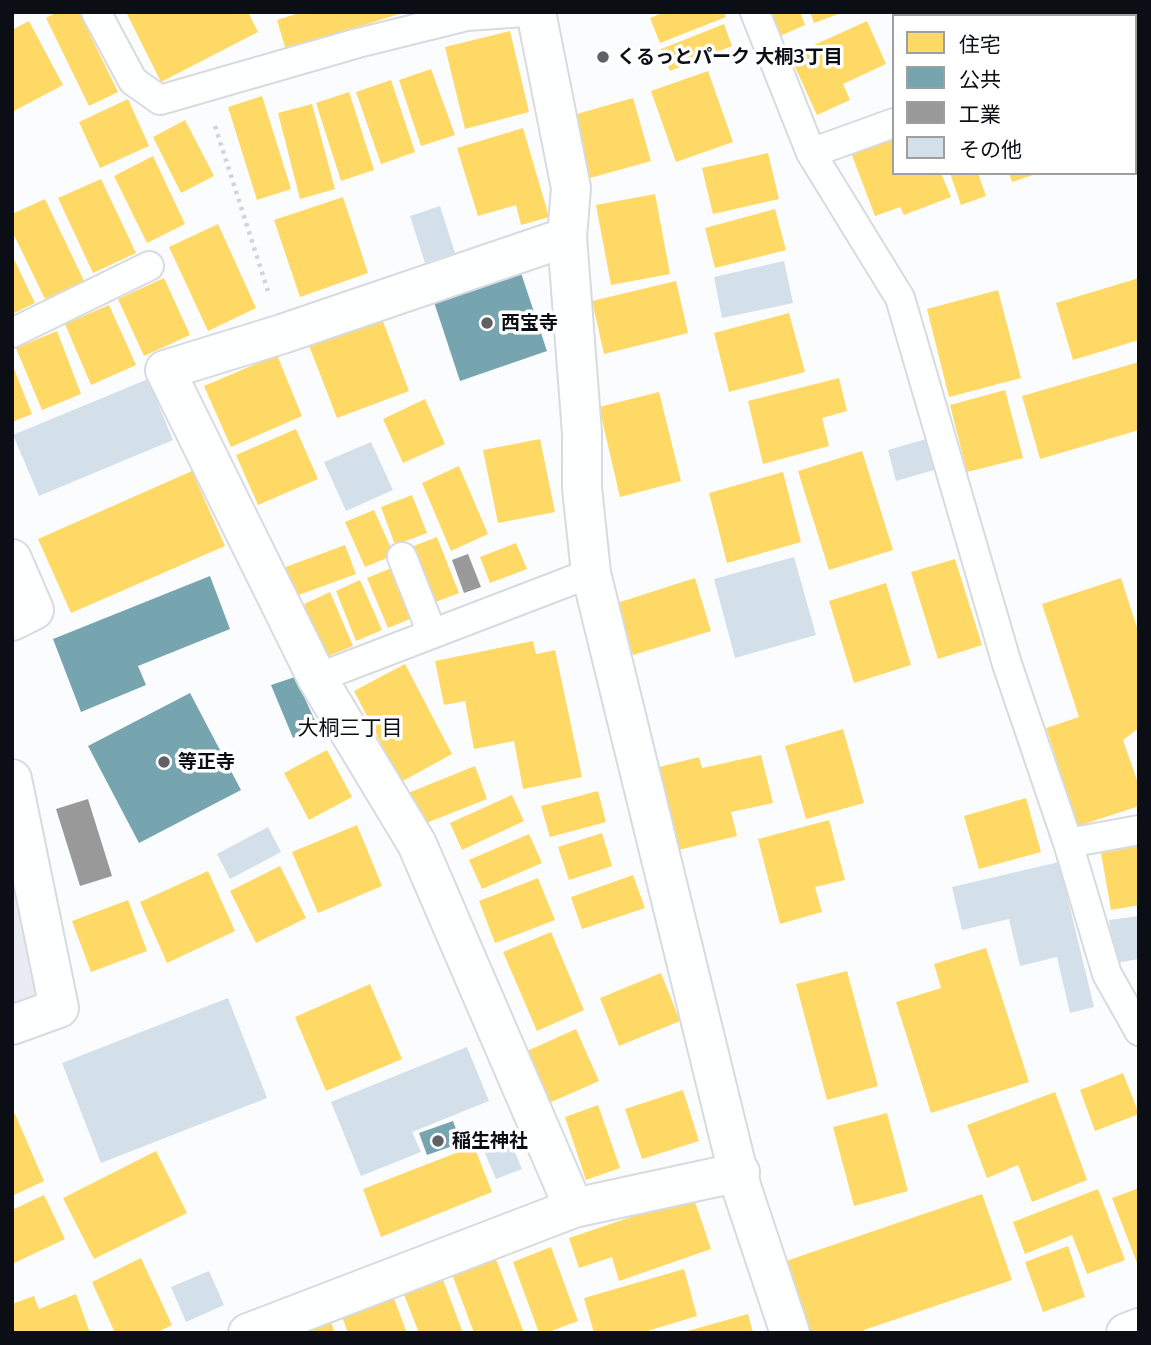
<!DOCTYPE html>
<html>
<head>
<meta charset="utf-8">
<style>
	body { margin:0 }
	#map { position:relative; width:1151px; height:1345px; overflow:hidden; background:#fbfcfe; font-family:Mulish,"Noto Sans JP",sans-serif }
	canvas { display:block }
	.frame { position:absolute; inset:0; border:14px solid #0b0e14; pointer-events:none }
	.legend { position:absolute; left:892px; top:14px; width:245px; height:161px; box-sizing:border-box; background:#fff; border:2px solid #9d9fa1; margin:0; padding:9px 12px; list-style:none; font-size:21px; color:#0b0e14 }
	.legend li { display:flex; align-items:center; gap:14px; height:35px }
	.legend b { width:35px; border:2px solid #9d9fa1 }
</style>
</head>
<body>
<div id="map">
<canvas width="1151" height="1345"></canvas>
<div class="frame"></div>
<ul class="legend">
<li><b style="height:19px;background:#ffd966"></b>住宅</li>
<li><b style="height:19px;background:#76a5af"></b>公共</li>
<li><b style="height:19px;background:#999"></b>工業</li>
<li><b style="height:19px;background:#d3e0ea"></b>その他</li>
</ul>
</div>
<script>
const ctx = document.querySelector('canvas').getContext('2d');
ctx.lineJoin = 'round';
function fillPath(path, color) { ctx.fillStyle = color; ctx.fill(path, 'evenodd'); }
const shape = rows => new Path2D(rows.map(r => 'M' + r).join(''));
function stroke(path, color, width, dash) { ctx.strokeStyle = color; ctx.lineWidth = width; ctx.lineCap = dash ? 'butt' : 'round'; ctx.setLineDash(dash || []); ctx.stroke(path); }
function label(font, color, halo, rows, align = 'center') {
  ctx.font = font + ' Mulish,"Noto Sans JP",sans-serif'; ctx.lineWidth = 7; ctx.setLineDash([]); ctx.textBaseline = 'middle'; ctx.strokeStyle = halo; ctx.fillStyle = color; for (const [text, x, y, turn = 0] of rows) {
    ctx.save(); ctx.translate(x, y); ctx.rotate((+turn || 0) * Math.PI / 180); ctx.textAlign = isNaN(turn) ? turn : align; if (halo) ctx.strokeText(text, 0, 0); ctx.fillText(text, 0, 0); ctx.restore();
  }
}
fillPath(shape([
	[12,827,48,978,31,1010,12,1016]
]), '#eaecf3');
fillPath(shape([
	[57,12,79,12,118,92,89,106,46,18],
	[126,12,248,12,258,32,161,82],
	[302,12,402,12,402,13,286,50,277,20],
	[665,12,724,12,726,17,660,43,650,18],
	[771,12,800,12,805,25,780,36],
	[810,12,841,12,841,13,814,23],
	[936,12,982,12,983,16,928,16],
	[29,21,63,85,12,112,12,30],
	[867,21,886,64,843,84,850,100,817,115,790,56],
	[724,24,732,46,670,71,661,49],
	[510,31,529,112,465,129,445,47],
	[1139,55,1139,112,1138,112,1135,103,1135,56],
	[431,69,455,135,421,146,399,80],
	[708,71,733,142,676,162,651,91],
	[391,80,415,152,381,164,356,92],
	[349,92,374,170,341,181,316,103],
	[262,96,291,189,257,200,228,107],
	[633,98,651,161,590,178,573,115],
	[128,99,149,146,100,168,79,122],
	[312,104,335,189,300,199,278,113],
	[185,120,214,176,181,193,153,137],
	[523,128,549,217,521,225,516,205,478,216,457,148],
	[894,133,894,173,941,173,951,197,904,215,900,207,875,216,850,150],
	[768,153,779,199,713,214,702,168],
	[153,156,185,224,147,243,114,176],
	[950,173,978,173,986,196,961,205],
	[1009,173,1036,173,1036,174,1012,182],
	[101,179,136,253,93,273,58,198],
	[655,194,670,274,611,285,596,205],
	[343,197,368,273,300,297,274,220],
	[45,199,84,281,45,299,12,231,12,214],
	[775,209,786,250,715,268,705,228],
	[218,224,256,308,208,331,169,247],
	[12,255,35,303,12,314],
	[164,278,190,335,144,356,118,299],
	[1139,278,1139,340,1073,360,1056,303],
	[676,281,688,333,604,354,592,301],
	[998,290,1021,378,949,397,927,309],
	[109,305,136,365,91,385,65,324],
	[789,313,805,372,729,392,714,333],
	[381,316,409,391,337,418,308,343],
	[57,331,81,394,42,410,16,348],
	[277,355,302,416,231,447,204,386],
	[1139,362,1139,430,1040,459,1022,396],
	[12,364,32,414,12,422],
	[839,378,847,411,822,418,829,446,763,464,748,401],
	[1005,390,1023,458,967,472,950,405],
	[659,392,681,481,620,497,599,407],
	[425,399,445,444,403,463,383,419],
	[296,429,318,479,258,505,236,455],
	[540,439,555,512,498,523,483,450],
	[862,451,893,550,829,570,798,471],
	[459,466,488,534,451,551,422,483],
	[192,471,225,546,71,613,38,539],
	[783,472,801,542,727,563,709,493],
	[412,495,427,533,395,545,381,507],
	[374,510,394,555,365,567,345,522],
	[437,537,459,593,433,603,411,547],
	[516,543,527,569,490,583,480,557],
	[345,545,356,574,293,597,283,568],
	[955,559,982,645,938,659,911,572],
	[394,567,415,617,388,628,367,578],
	[695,578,711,631,633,655,617,603],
	[1121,578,1139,634,1139,728,1123,740,1139,786,1139,806,1078,826,1046,728,1079,717,1042,604],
	[360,580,382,630,356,641,336,591],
	[886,583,911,665,854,683,829,601],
	[330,592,353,646,326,657,304,604],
	[533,641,536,654,555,650,582,777,523,789,514,741,474,749,465,701,444,705,435,661],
	[405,664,452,754,401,782,354,691],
	[843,729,864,803,806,819,785,746],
	[327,750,352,797,309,820,284,773],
	[761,755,773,803,731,812,737,836,674,851,655,768,699,757,702,768],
	[475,766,487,799,421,825,408,793],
	[598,791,606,822,550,837,541,806],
	[512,795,524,821,462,850,450,823],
	[1026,798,1041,852,979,869,964,816],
	[829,820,845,880,815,887,822,912,780,924,758,839],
	[357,825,382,886,318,913,292,852],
	[602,833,612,866,569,880,558,847],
	[529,834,542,863,482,889,469,860],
	[1139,846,1139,905,1111,910,1101,853],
	[280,866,306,918,256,943,230,891],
	[208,871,235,931,167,963,140,902],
	[633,875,645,908,582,929,571,897],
	[538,878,555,920,495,943,479,901],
	[128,900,147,951,91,972,72,921],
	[551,932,584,1010,537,1031,503,952],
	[986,948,1029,1082,931,1113,896,1002,941,988,934,964],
	[847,971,878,1086,827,1100,796,984],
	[661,973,680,1021,619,1046,600,998],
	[370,984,402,1059,326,1091,295,1017],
	[576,1029,599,1081,549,1103,527,1051],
	[1123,1073,1139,1114,1095,1131,1080,1090],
	[683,1090,699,1141,642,1159,625,1109],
	[1055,1092,1087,1180,1032,1202,1018,1165,987,1178,967,1125],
	[598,1105,620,1168,586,1180,565,1117],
	[887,1113,908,1191,854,1206,833,1127],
	[15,1114,44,1181,12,1196,12,1116],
	[474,1146,492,1192,381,1237,363,1189],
	[156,1151,187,1213,94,1259,63,1198],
	[1139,1188,1139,1268,1112,1198],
	[1098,1189,1125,1260,1087,1274,1072,1235,1025,1254,1013,1222],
	[982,1194,1012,1280,864,1330,865,1333,807,1333,783,1262],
	[44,1195,65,1239,12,1264,12,1210],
	[693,1196,711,1249,619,1281,612,1257,579,1268,569,1238],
	[1068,1246,1085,1297,1043,1312,1025,1262],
	[551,1247,578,1321,546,1333,539,1333,513,1262],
	[492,1249,524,1333,474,1333,449,1266],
	[141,1258,172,1325,156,1333,115,1333,92,1282],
	[684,1269,697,1316,641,1333,594,1333,584,1298],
	[442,1277,463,1333,419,1333,403,1292],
	[390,1288,407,1333,348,1333,339,1308],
	[76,1294,90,1333,12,1333,12,1304,34,1296,39,1309],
	[748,1314,753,1333,684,1333,684,1332],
	[330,1319,335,1333,295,1333]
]), '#ffd966');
fillPath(shape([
	[520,270,547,351,460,381,433,299],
	[210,576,230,629,138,666,146,685,81,712,53,639],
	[295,677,317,725,293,738,271,685],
	[190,693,241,790,139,843,88,746],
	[453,1121,461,1143,427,1155,419,1133]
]), '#76a5af');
fillPath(shape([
	[468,554,481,587,464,593,452,560],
	[88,799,112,876,80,886,56,809]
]), '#999');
fillPath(shape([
	[440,206,455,253,425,263,410,216],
	[784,261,793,303,722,318,714,277],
	[148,379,173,440,39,496,13,435],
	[926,439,934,470,896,481,888,450],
	[371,442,393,490,346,511,324,462],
	[794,557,816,635,735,658,714,579],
	[268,827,281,852,230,879,217,854],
	[1059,862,1094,1007,1070,1013,1057,957,1020,966,1009,919,962,930,952,887],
	[1139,916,1139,959,1116,963,1109,920],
	[228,998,267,1098,101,1163,62,1063],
	[467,1047,489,1101,412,1132,421,1152,361,1176,331,1102],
	[507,1133,522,1169,496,1179,481,1144],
	[209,1271,224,1305,186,1322,171,1287]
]), '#d3e0ea');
const service = shape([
	[96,12,133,81,160,100,358,43,467,16,524,12],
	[755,12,811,153,900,298,1007,664,1068,843,1107,974,1139,1031],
	[1135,36,1139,35],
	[811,153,894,123],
	[12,333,149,266],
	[402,557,432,633],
	[317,678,591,573],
	[1068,843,1139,830]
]);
const minor = shape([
	[536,12,571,188,567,237,582,433,582,488,591,573,742,1189,790,1333],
	[567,237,282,334,165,370,317,678,417,844,574,1208],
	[12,559,34,610,12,621],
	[12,779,59,1008,12,1025],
	[248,1333,574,1208,740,1172],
	[1126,1333,1139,1328]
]);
stroke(service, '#d8dadf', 32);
stroke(minor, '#d8dadf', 42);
stroke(shape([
	[215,126,268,291]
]), '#d4d4d5', 4.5, [3.5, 5]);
stroke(service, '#feffff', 28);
stroke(minor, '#feffff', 38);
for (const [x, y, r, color] of [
	[603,57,7,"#5f6166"],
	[487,323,7,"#5f6166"],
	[164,762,7,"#5f6166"],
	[438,1141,7,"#5f6166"]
]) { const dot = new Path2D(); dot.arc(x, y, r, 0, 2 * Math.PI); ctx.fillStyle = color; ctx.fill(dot); stroke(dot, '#fff', 2.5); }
label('bold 19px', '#0b0e14', '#fff', [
	["くるっとパーク 大桐3丁目",617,57],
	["西宝寺",501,323],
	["等正寺",178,762],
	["稲生神社",452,1141]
], 'left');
label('21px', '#0b0e14', '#fff', [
	["大桐三丁目",350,729]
]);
</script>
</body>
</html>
